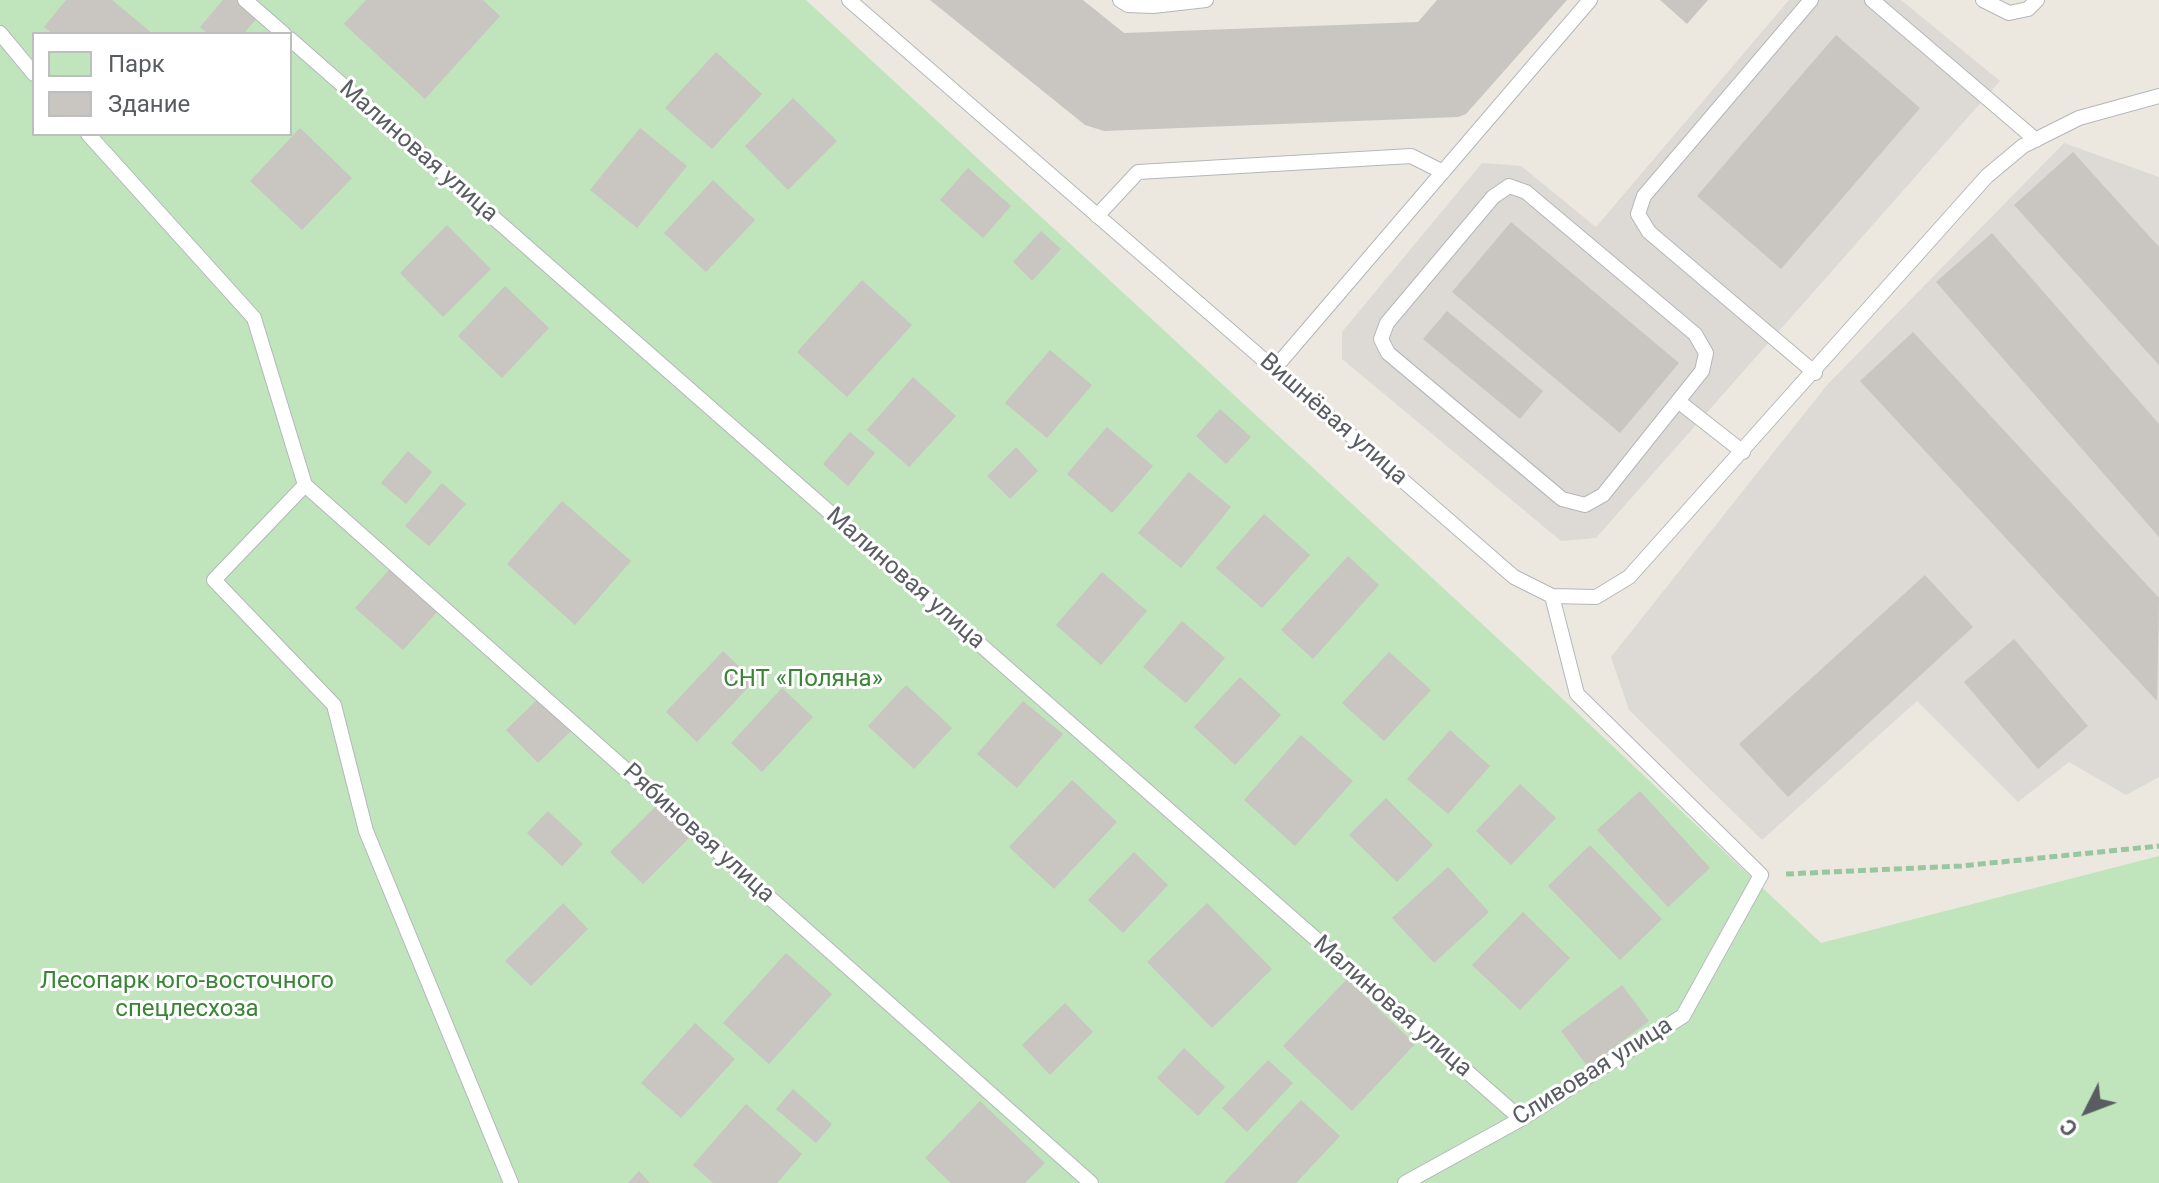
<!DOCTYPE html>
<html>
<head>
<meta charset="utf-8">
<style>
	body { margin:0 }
	#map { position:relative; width:2159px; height:1183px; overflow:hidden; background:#ece8e0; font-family:Roboto,sans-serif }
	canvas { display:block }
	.legend { position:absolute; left:32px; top:32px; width:260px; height:104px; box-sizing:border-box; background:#fff; border:2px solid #bdbec0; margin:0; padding:10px 14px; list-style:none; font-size:24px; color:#595d61 }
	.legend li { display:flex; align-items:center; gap:16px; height:40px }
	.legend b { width:40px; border:2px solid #bdbec0 }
	.north { position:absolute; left:2047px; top:1071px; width:80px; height:80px; -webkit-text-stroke:6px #fff; paint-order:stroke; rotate:228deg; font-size:22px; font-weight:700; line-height:32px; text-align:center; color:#595d61 }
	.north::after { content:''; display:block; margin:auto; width:28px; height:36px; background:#595d61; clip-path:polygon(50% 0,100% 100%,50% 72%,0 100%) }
</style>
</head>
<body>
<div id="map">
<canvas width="2159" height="1183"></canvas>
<ul class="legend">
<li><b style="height:22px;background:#c0e4bc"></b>Парк</li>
<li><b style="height:22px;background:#c9c5c0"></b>Здание</li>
</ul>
<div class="north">С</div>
</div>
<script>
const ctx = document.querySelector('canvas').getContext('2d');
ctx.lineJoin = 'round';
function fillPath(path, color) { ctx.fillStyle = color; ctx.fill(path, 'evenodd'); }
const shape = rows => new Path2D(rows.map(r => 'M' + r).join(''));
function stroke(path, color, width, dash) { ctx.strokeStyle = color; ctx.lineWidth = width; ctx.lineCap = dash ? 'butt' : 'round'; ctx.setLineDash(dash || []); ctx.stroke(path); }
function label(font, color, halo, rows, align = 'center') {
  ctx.font = font + ' Roboto,sans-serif'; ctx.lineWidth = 6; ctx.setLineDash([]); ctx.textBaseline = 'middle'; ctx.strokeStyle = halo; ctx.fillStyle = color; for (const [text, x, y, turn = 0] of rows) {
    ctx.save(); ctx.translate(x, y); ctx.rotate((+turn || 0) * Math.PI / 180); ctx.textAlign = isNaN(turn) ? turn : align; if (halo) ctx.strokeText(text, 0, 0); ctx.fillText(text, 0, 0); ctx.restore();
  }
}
fillPath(shape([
	[1789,0,1901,0,2000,81,1596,538,1561,541,1342,359,1342,332,1482,163,1521,166,1596,227],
	[2064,143,2159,177,2159,777,2126,795,2069,762,2018,802,1917,701,1762,840,1629,710,1611,657,1827,385]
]), '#dddad5');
fillPath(shape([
	[0,0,806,0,1532,670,1821,943,2159,856,2159,1183,0,1183],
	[34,34,290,34,290,134,34,134]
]), '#c0e4bc');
fillPath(shape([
	[66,0,112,0,153,34,53,34,44,27],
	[223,0,238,0,258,17,243,34,208,34,200,27],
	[366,0,483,0,500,16,425,99,344,24],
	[930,0,1083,0,1124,33,1418,22,1437,0,1567,0,1466,114,1458,117,1104,131,1085,125],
	[1660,0,1708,0,1687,24],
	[1836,35,1920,108,1781,269,1697,196],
	[716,52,762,94,712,149,665,108],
	[793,98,837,141,788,190,745,146],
	[300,128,352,178,302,230,250,181],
	[640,128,687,166,637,228,590,190],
	[2073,152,2159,247,2159,365,2014,205],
	[968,168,1011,206,983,238,940,200],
	[713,180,755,220,706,272,664,233],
	[1511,222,1679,363,1620,433,1452,292],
	[447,225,491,269,443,317,400,273],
	[1041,231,1061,249,1032,281,1013,262],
	[1992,233,2159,424,2159,537,1936,282],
	[862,280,912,325,847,397,797,352],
	[505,286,549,328,502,378,458,336],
	[1447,311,1543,391,1520,419,1423,339],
	[1913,332,2159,598,2157,701,1860,381],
	[1050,350,1092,385,1047,438,1005,403],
	[913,377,956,416,909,467,867,430],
	[1220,409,1251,437,1226,464,1196,436],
	[1107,427,1153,466,1112,513,1067,474],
	[850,432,875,453,848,486,823,464],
	[1016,447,1038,471,1010,499,987,476],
	[408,451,432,472,406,504,381,483],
	[1189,472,1231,507,1181,568,1138,533],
	[442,483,466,504,429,546,405,526],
	[562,501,631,561,575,625,507,564],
	[1264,514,1310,555,1262,608,1216,568],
	[1348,556,1379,585,1313,659,1281,630],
	[389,570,437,612,403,650,355,608],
	[1102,572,1147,611,1101,665,1056,625],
	[1925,575,1973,627,1788,797,1739,744],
	[1182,621,1225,658,1186,703,1143,667],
	[2014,639,2088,726,2038,769,1964,682],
	[723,651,754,681,697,742,666,712],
	[1389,652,1431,690,1384,741,1342,703],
	[1240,677,1281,715,1235,765,1194,727],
	[906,685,952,728,914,769,868,726],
	[782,688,813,717,762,772,731,743],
	[540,697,572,730,538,763,506,730],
	[1023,701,1063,734,1017,788,977,754],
	[1450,730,1490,766,1448,814,1407,779],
	[1301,735,1353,781,1295,846,1244,800],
	[1072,780,1117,822,1054,889,1009,847],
	[1520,784,1556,818,1511,865,1476,831],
	[1640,791,1710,868,1668,907,1597,830],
	[1386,798,1433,845,1397,882,1349,835],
	[659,803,691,836,643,884,610,852],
	[548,811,583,844,562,866,527,833],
	[1590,845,1662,919,1620,960,1548,886],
	[1134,852,1168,885,1123,933,1088,900],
	[1448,867,1489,912,1434,963,1392,918],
	[563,903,588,929,531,986,505,961],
	[1207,903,1272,969,1212,1028,1147,962],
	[1523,912,1570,958,1520,1010,1472,965],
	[786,953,832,994,769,1064,723,1023],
	[1347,979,1415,1044,1352,1111,1283,1046],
	[1622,985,1649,1021,1588,1067,1561,1031],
	[1065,1003,1093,1032,1050,1075,1022,1045],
	[695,1023,735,1059,681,1118,641,1083],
	[1184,1048,1225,1087,1198,1116,1157,1078],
	[1268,1060,1293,1083,1247,1132,1222,1108],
	[793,1089,832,1124,816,1143,776,1109],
	[1301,1100,1340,1136,1296,1183,1224,1183],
	[980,1101,1045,1163,1025,1183,951,1183,925,1158],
	[746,1104,802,1154,777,1183,713,1183,693,1165],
	[639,1171,650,1183,628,1183]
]), '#c9c5c0');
const lane = shape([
	[245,0,284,34],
	[849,0,1514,577,1552,596,1596,597,1629,577,1987,176,2023,146,2079,118,2159,96],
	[1120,0,1128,5,1153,6,1206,0],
	[1811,0,1644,196,1638,214,1649,232,1815,373],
	[1872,0,2036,140],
	[1983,0,2009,13,2028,9,2037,0],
	[0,33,34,74],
	[290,39,1521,1119],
	[88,134,254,318,305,485,214,580,334,705,366,831,511,1183],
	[1097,216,1138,172,1411,156,1443,172],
	[1274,369,1590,0],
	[1678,401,1603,495,1585,505,1562,499,1388,353,1381,339,1387,323,1493,197,1509,186,1526,192,1695,334,1706,353,1702,371,1678,401,1743,452],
	[305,485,1091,1183],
	[1405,1183,1521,1119,1683,1016,1761,875,1577,694,1552,596]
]);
stroke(lane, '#b3b7bb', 16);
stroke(shape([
	[1786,874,1961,866,2159,846]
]), '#97c79f', 5, [8, 4]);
stroke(lane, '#fff', 14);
label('24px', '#595d61', '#fff', [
	["Малиновая улица",418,152,41],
	["Вишнёвая улица",1333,420,41],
	["Малиновая улица",905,579,41],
	["Рябиновая улица",698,834,42],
	["Малиновая улица",1392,1007,41],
	["Сливовая улица",1593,1072,-32]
]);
label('24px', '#3a8436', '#fff', [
	["СНТ «Поляна»",803,680],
	["Лесопарк юго-восточного",187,982],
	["спецлесхоза",187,1010]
]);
</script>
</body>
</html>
